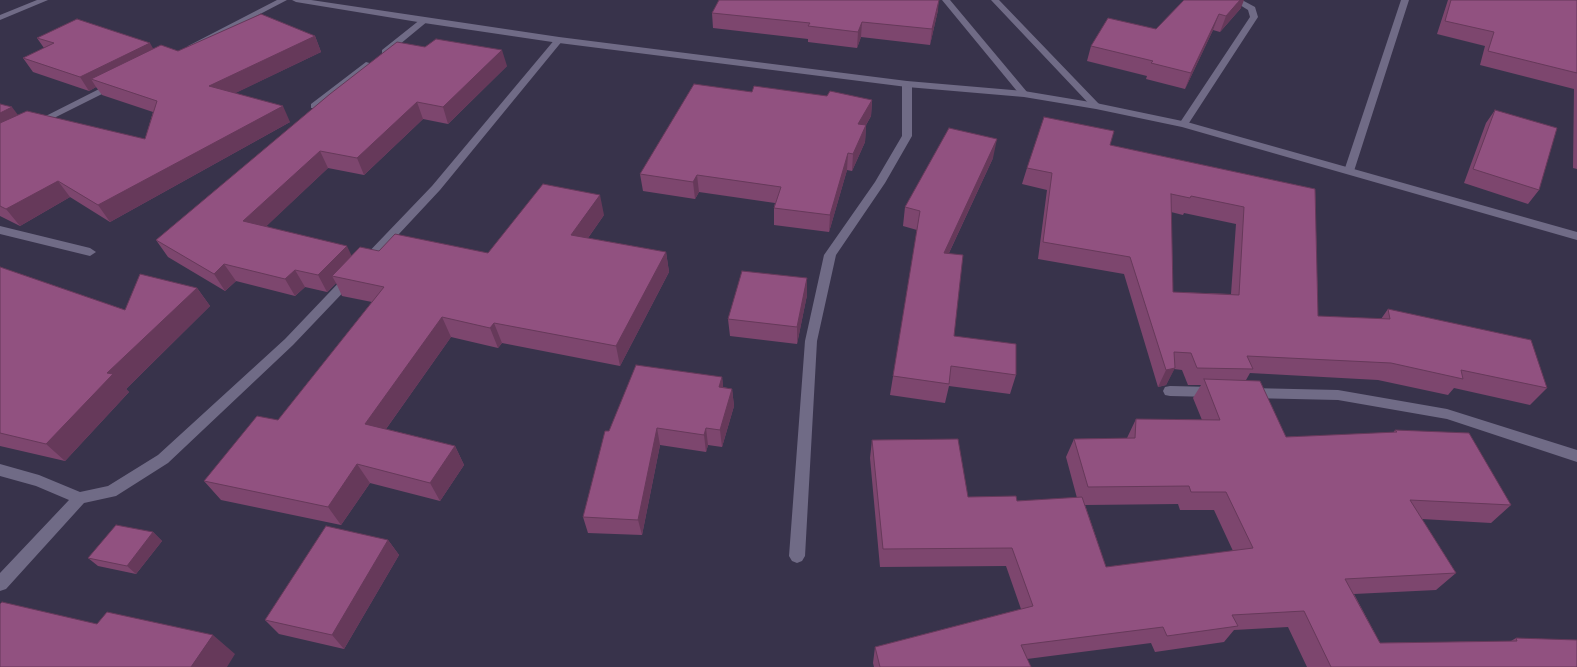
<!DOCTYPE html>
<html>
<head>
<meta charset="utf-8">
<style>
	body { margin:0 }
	canvas { display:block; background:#38334b }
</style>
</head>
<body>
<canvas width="1577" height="667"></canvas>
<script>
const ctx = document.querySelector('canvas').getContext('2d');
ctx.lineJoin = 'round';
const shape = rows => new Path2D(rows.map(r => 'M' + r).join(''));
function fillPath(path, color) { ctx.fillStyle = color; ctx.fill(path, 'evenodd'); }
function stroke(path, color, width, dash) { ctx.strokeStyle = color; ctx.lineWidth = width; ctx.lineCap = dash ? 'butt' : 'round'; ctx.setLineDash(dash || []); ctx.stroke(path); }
fillPath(shape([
	[37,0,48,0,0,20,0,15,37,0],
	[277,0,287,0,195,48,188,46,277,0],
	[942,0,950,0,1027,92,1027,96,1021,96,942,0],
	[991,0,999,0,1099,104,1099,108,1093,108,991,0],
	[1232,0,1242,0,1255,7,1258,17,1187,126,1181,126,1179,124,1250,17,1248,10,1232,0],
	[1401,0,1409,0,1354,171,1349,174,1345,173,1344,171,1401,0],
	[421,19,428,21,388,54,382,54,382,50,421,19],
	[556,38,563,40,440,190,370,265,362,265,360,262,362,259,432,186,556,38],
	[366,62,373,64,317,108,311,108,311,104,366,62],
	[907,81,912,84,912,136,885,183,836,255,817,341,805,556,802,561,797,563,792,561,789,556,805,341,824,255,875,182,902,136,902,84,907,81],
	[113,82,116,83,116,87,38,126,32,126,30,124,113,82],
	[0,226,90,248,96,252,90,256,0,234,0,226],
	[350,274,356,278,354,281,293,345,168,463,116,496,84,503,6,589,0,591,0,573,69,500,36,486,0,476,0,464,39,475,80,492,108,486,158,455,285,339,346,275,350,274],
	[1170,386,1213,387,1218,388,1220,392,1218,396,1213,397,1170,396,1165,395,1163,391,1165,387,1170,386],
	[1250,388,1338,390,1447,409,1577,450,1577,462,1447,419,1338,400,1250,398,1245,397,1243,393,1245,389,1250,388]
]), '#706b86');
fillPath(shape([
	[292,0,311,0,559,37,907,81,1024,91,1096,103,1187,122,1577,232,1577,240,1182,127,1096,109,1024,97,907,87,559,43,424,23,296,2,292,0]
]), '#706b86');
fillPath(shape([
	[1448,0,1577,0,1577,169,1573,168,1574,89,1480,65,1485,46,1437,34],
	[1241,8,1220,32,1213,30,1185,89,1146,79,1147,76,1087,61,1091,46],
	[938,10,930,45,861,37,857,48,808,42,808,39,713,28,712,13],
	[315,36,321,52,235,93,290,122,110,222,70,197,20,226,0,216,0,104,17,115,145,139,153,112,102,95,96,87,89,91,33,72,23,58,44,48,37,38,178,51],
	[507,66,448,124,423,119,364,175,328,168,266,226,351,256,379,251,488,253,604,215,588,238,666,252,669,272,620,366,502,343,498,348,451,337,386,429,455,446,464,465,440,501,370,483,341,525,221,500,204,481,278,420,372,302,342,296,336,283,327,292,305,287,295,296,236,281,225,291,168,257,156,240,330,94],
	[752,92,872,100,871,116,866,125,865,142,852,171,847,170,829,232,774,225,774,208,775,203,699,192,695,199,643,191,640,174],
	[1495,110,1539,190,1528,204,1464,183,1486,123],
	[1110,145,1315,189,1318,316,1381,319,1388,309,1547,388,1530,405,1454,388,1448,395,1378,380,1250,373,1246,380,1286,437,1393,433,1395,430,1511,505,1491,523,1422,519,1456,573,1436,590,1354,594,1380,643,1511,641,1516,638,1577,667,1307,667,1288,627,1234,630,1224,642,1155,652,1151,643,1027,659,1031,667,874,667,873,663,875,647,1021,609,1006,566,880,567,870,458,872,440,968,497,1017,501,1077,498,1066,457,1074,439,1127,438,1136,419,1202,420,1193,398,1201,385,1188,385,1182,370,1174,369,1166,385,1158,387,1124,274,1038,259,1047,190,1022,184,1027,168],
	[1171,212,1183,215,1184,213,1236,224,1231,294,1173,292],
	[1178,504,1180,510,1214,510,1233,551,1106,567,1085,505],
	[993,158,949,253,954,336,1016,375,1010,394,949,386,945,403,890,395,917,230,903,226,905,207],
	[0,267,125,310,197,288,210,306,126,389,129,392,65,461,0,446],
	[807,295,797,344,730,336,728,319],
	[722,377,723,387,732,389,734,406,722,447,708,445,706,452,660,445,642,535,588,533,583,517,609,431],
	[153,532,162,541,136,574,98,566,88,558],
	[388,540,399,555,344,649,279,634,265,620]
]), '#7d466e');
fillPath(shape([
	[939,0,938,10,930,45,932,29],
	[1240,0,1244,0,1241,8,1220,32,1226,16],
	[1219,14,1213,30,1185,89,1191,73],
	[862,22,861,37,857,48,858,32],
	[315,36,321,52,217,102,209,86],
	[150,43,158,57,91,79,96,87,89,91,80,77],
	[502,50,507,66,448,124,443,107],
	[872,100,871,116,857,141,858,124],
	[417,102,423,119,364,175,357,158],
	[283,106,290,122,110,222,98,205],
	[12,107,24,123,0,135,0,113],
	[866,125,865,142,852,171,853,154],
	[997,139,993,158,940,272,944,253],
	[320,151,328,168,254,238,243,221],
	[848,153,847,170,829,232,830,215],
	[697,175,699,192,695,199,693,182],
	[58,181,70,197,20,226,6,209],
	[600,195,604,215,576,255,571,235],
	[347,246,355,263,332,276,336,283,327,292,318,275],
	[666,252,669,272,620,366,616,346],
	[224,264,236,281,225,291,214,274],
	[295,270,305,287,295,296,285,279],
	[807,278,807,295,797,344,797,327],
	[197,288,210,306,126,389,129,392,65,461,46,444,107,373],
	[442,317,451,337,376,443,365,424],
	[494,323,502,343,498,348,490,328],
	[1175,368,1166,385,1158,387,1166,370],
	[722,377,724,394,719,387],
	[732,389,734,406,722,447,720,430],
	[657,428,660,445,642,535,638,520],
	[706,428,708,445,706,452,704,435],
	[455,446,464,465,440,501,430,483],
	[357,464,370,483,341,525,328,507],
	[153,532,162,541,136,574,127,566],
	[388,540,399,555,344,649,332,635],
	[213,635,235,654,227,667,191,667]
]), '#66395a');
const building = shape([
	[719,0,939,0,932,29,862,22,858,32,808,26,810,23,712,13,719,0],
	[1184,0,1240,0,1226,16,1219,14,1191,73,1151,63,1153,61,1091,46,1108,18,1156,29,1184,0],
	[1451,0,1577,0,1577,73,1488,51,1494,32,1445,21,1451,0],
	[261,14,315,36,209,86,283,106,98,205,58,181,6,209,0,206,0,123,27,111,145,139,157,101,91,79,161,45,178,51,261,14],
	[77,19,150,43,80,77,23,58,54,43,37,38,77,19],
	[436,39,502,50,443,107,417,102,357,158,320,151,243,221,347,246,318,275,295,270,285,279,224,264,214,274,156,240,330,94,397,42,425,47,436,39],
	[694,84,752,92,754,86,827,96,830,91,872,100,858,124,866,125,853,154,848,153,830,215,774,208,781,187,697,175,693,182,640,174,694,84],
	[0,104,12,107,0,113,0,104],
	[1495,110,1557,128,1539,190,1473,169,1495,110],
	[1044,117,1114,131,1110,145,1315,189,1318,316,1390,319,1388,309,1531,340,1547,388,1461,370,1463,379,1391,363,1247,356,1253,369,1197,368,1191,353,1174,352,1175,368,1166,370,1130,257,1043,242,1052,173,1027,168,1044,117],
	[1171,194,1190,198,1191,196,1244,207,1239,295,1173,292,1171,194],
	[949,128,997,139,944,253,963,255,954,336,1016,344,1016,375,951,366,949,384,893,376,920,211,905,207,949,128],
	[543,184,600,195,571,235,666,252,616,346,494,323,490,328,442,317,365,424,455,446,430,483,357,464,328,507,204,481,257,416,278,420,384,287,332,276,360,247,379,251,395,234,488,253,543,184],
	[0,267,125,310,140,274,197,288,107,373,113,374,46,444,0,433,0,267],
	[742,271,807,278,797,327,728,319,742,271],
	[636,365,722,377,719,387,732,389,720,430,706,428,704,435,657,428,638,520,583,517,605,431,609,431,636,365],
	[1204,379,1260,381,1286,437,1397,432,1395,430,1469,433,1511,505,1410,500,1456,573,1345,579,1380,643,1517,641,1516,638,1577,640,1577,667,1331,667,1304,611,1232,615,1238,626,1167,636,1163,627,1021,645,1031,667,880,667,875,647,1033,606,1012,548,883,549,872,440,958,439,968,497,1016,496,1017,501,1082,497,1106,567,1253,548,1226,492,1191,492,1189,486,1088,487,1074,439,1135,438,1136,419,1220,420,1204,379],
	[116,525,153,532,127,566,88,558,116,525],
	[326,526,388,540,332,635,265,620,326,526],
	[2,602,97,624,107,612,213,635,191,667,0,667,0,604,2,602]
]);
fillPath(building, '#915180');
stroke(building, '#66395a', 1);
</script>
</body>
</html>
